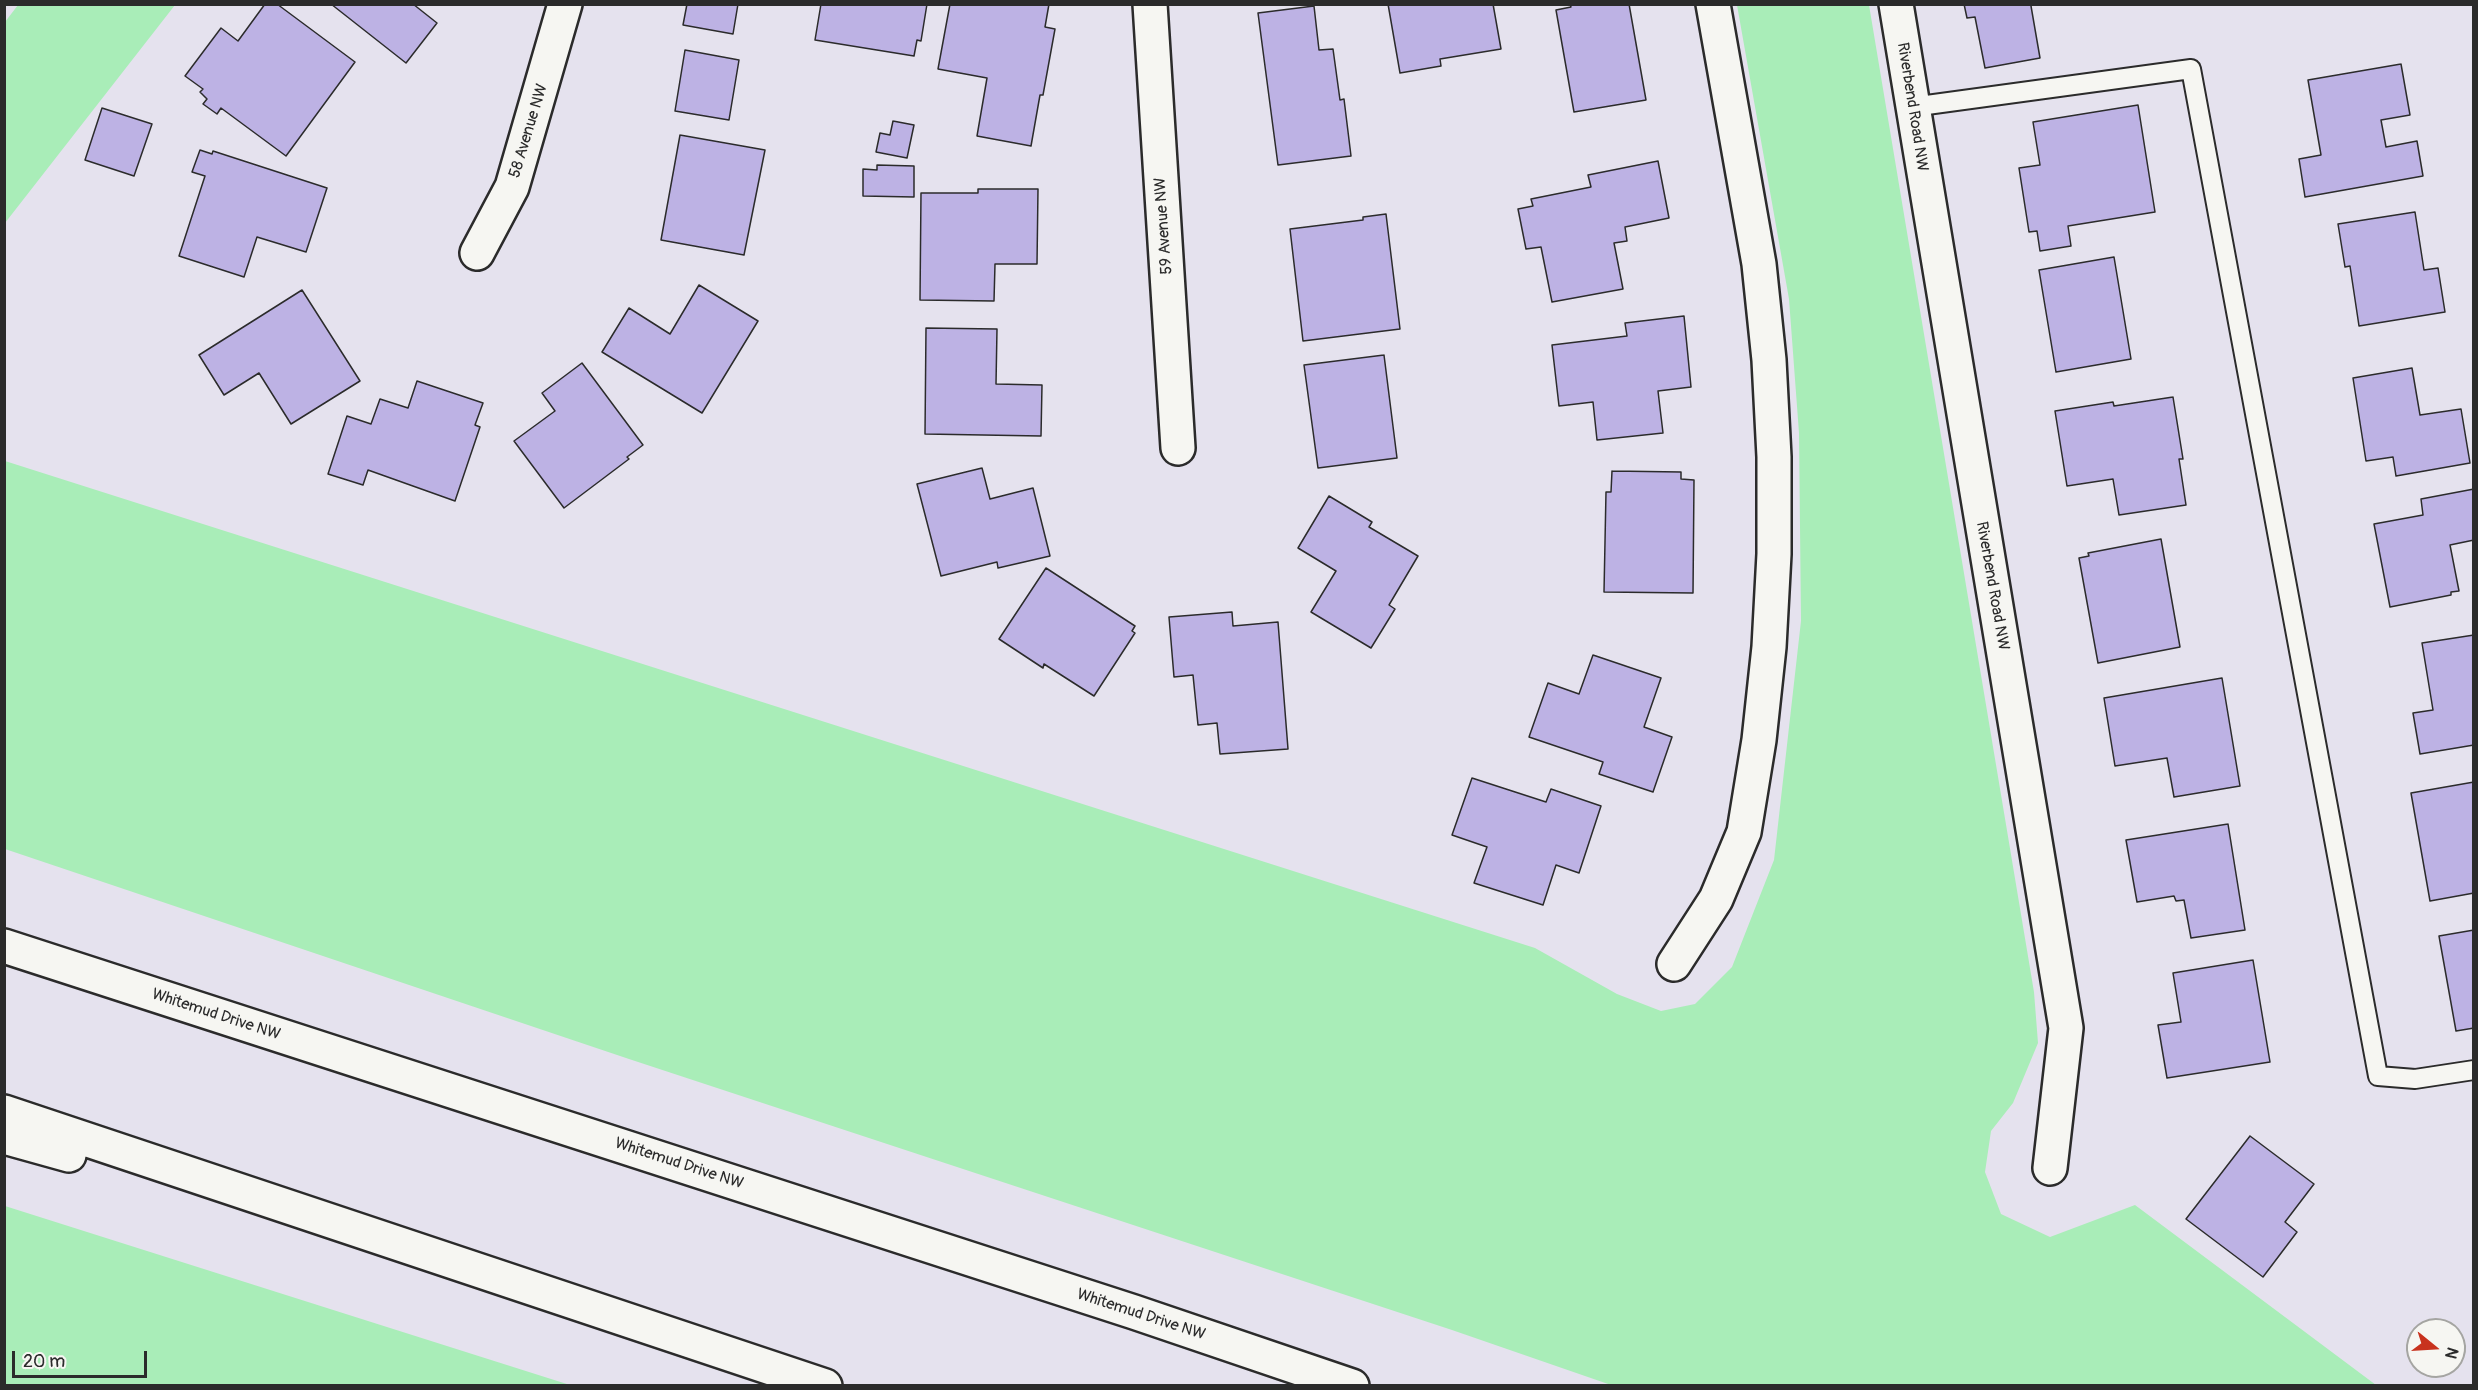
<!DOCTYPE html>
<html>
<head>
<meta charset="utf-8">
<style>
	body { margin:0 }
	#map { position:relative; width:2478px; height:1390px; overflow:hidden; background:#e5e2ee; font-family:Pangolin,sans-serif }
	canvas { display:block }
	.frame { position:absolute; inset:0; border:6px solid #2b2b2b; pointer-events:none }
	.north { position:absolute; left:2406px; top:1318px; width:60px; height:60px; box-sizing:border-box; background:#f6f6f2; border:2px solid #a5a5a2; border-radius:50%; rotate:108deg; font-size:16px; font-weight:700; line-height:24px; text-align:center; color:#2b2b2b }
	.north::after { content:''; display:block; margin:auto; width:21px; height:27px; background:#c8321e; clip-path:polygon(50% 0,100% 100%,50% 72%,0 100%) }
	.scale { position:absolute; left:12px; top:1351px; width:135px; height:27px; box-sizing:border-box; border:3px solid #2b2b2b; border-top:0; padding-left:8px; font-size:18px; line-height:21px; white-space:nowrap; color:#2b2b2b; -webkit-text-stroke:4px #f6f6f2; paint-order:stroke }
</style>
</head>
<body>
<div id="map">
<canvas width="2478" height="1390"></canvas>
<div class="frame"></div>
<div class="north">N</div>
<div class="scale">20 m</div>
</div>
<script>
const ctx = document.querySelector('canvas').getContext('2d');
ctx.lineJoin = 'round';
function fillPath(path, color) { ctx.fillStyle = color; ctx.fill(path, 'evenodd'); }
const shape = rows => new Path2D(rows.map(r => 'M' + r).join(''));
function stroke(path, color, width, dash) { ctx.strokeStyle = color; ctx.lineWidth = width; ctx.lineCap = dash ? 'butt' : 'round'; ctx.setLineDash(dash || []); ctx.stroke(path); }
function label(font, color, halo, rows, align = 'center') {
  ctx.font = font + ' Pangolin,sans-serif'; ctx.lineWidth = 4.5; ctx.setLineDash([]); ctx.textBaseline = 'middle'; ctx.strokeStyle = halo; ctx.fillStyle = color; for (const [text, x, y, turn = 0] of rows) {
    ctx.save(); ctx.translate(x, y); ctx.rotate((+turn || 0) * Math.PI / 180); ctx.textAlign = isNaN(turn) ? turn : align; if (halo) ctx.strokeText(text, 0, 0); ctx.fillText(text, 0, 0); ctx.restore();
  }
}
fillPath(shape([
	[18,5,175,5,5,223,5,22],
	[1737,5,1869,5,2034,992,2038,1043,2013,1103,1991,1131,1985,1172,2001,1214,2050,1237,2135,1205,2376,1385,1611,1385,1452,1330,629,1059,5,849,5,461,1535,948,1617,994,1661,1011,1695,1004,1732,967,1774,860,1801,621,1799,433,1789,299],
	[4,1206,5,1206,570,1385,5,1385]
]), '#a9edb8');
const building = shape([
	[265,4,277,4,355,62,286,156,221,108,217,114,203,104,207,99,200,92,203,89,185,76,221,28,238,41,265,4],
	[331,4,413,4,437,23,406,63,331,4],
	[687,4,738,4,733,34,683,25,687,4],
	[821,4,927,4,921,41,917,40,914,56,815,40,821,4],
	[950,4,1049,4,1045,27,1055,29,1043,95,1040,95,1031,146,977,136,987,78,938,69,950,4],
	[1388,4,1493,4,1501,49,1440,59,1441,66,1400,73,1388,4],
	[1570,4,1629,4,1646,100,1574,112,1556,10,1571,7,1570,4],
	[1964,4,2033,4,2031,6,2040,58,1985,68,1975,17,1967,18,1964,4],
	[1314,6,1319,50,1333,49,1340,100,1344,99,1351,156,1278,165,1258,13,1314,6],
	[685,50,739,60,729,120,675,111,685,50],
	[2401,64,2410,115,2381,120,2386,147,2417,141,2423,176,2305,197,2299,159,2321,155,2308,80,2401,64],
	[2138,105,2155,212,2068,226,2071,246,2040,251,2037,231,2029,232,2019,168,2040,165,2033,122,2138,105],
	[102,108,152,124,134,176,85,160,102,108],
	[893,121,914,125,907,158,876,152,880,133,890,135,893,121],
	[680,135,765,150,744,255,661,240,680,135],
	[200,150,212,154,213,151,327,188,306,252,257,237,244,277,179,256,205,176,192,172,200,150],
	[1658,161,1669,218,1625,227,1627,241,1614,243,1623,289,1552,302,1541,247,1526,249,1518,209,1533,206,1531,199,1591,187,1588,175,1658,161],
	[877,165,914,166,914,197,863,196,863,169,877,170,877,165],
	[978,189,1038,189,1037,264,995,264,994,301,920,300,921,193,978,193,978,189],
	[2415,212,2424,270,2438,268,2445,312,2359,326,2350,266,2345,267,2338,224,2415,212],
	[1386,214,1400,329,1303,341,1290,229,1363,220,1363,217,1386,214],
	[2114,257,2131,359,2056,372,2039,270,2114,257],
	[699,285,758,321,702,413,602,352,629,308,670,334,699,285],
	[302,290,360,381,291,424,259,373,224,395,199,355,302,290],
	[1684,316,1691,387,1658,391,1663,433,1597,440,1593,402,1559,406,1552,345,1627,336,1625,323,1684,316],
	[926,328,997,329,996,384,1042,385,1041,436,925,434,926,328],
	[1384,355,1397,458,1318,468,1304,365,1384,355],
	[582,363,643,445,627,457,629,459,564,508,514,441,555,411,542,393,582,363],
	[2412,368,2420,415,2461,409,2470,463,2396,476,2393,457,2366,461,2353,378,2412,368],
	[417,381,483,403,475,425,480,427,455,501,368,470,363,485,328,474,347,416,371,424,380,399,408,408,417,381],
	[2173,397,2183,459,2179,459,2186,505,2119,515,2113,479,2067,486,2055,411,2113,402,2114,406,2173,397],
	[982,468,990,499,1033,488,1050,556,998,568,997,562,941,576,917,484,982,468],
	[1612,471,1681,472,1681,479,1694,480,1693,593,1604,592,1606,492,1611,492,1612,471],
	[2474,489,2474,540,2450,545,2459,591,2451,592,2451,595,2390,607,2374,524,2423,515,2421,499,2474,489],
	[1329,496,1372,522,1369,527,1418,556,1389,605,1395,609,1371,648,1311,612,1336,571,1298,548,1329,496],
	[2161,539,2180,647,2098,663,2079,558,2089,556,2088,553,2161,539],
	[1046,568,1135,626,1132,631,1135,633,1094,696,1044,664,1043,668,999,639,1046,568],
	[1232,612,1233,626,1278,622,1288,749,1220,754,1217,723,1198,725,1193,675,1174,677,1169,617,1232,612],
	[2474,635,2474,745,2420,754,2413,713,2433,710,2422,643,2474,635],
	[1593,655,1661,678,1644,727,1672,737,1653,792,1599,774,1603,762,1529,737,1548,683,1579,694,1593,655],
	[2222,678,2240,786,2174,797,2167,758,2115,766,2104,698,2222,678],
	[1472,778,1546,802,1551,789,1601,806,1579,873,1556,865,1543,905,1474,883,1487,847,1452,835,1472,778],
	[2474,782,2474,893,2430,901,2411,793,2474,782],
	[2228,824,2245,930,2191,938,2184,900,2176,901,2174,896,2137,902,2126,840,2228,824],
	[2474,930,2474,1028,2456,1031,2439,936,2474,930],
	[2253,960,2270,1062,2167,1078,2158,1025,2181,1022,2173,973,2253,960],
	[2250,1136,2314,1184,2285,1222,2297,1232,2263,1277,2186,1219,2250,1136]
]);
fillPath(building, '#bdb2e4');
stroke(building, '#2b2b2b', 1.5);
const lane = shape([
	[1912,107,2191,69,2378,1076,2415,1079,2474,1070]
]);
const street = shape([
	[1150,4,1178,448],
	[1896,4,2066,1028,2050,1168],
	[477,253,512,187,565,4],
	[1674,964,1716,899,1744,832,1759,740,1769,647,1774,554,1774,457,1769,360,1759,264,1713,4]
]);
const highway = shape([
	[4,946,1134,1312,1352,1386],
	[4,1112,825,1386],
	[4,1137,69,1155]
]);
stroke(lane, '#2b2b2b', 22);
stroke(street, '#2b2b2b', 38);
stroke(highway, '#2b2b2b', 38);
stroke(lane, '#f6f6f2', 18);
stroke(street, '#f6f6f2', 33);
stroke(highway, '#f6f6f2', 33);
label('16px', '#2b2b2b', '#f6f6f2', [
	["Riverbend Road NW",1912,107,81],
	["58 Avenue NW",529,131,-73],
	["59 Avenue NW",1164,226,-94],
	["Riverbend Road NW",1992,586,80],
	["Whitemud Drive NW",216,1015,18],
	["Whitemud Drive NW",679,1164,18],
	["Whitemud Drive NW",1141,1315,18]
]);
</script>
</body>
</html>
